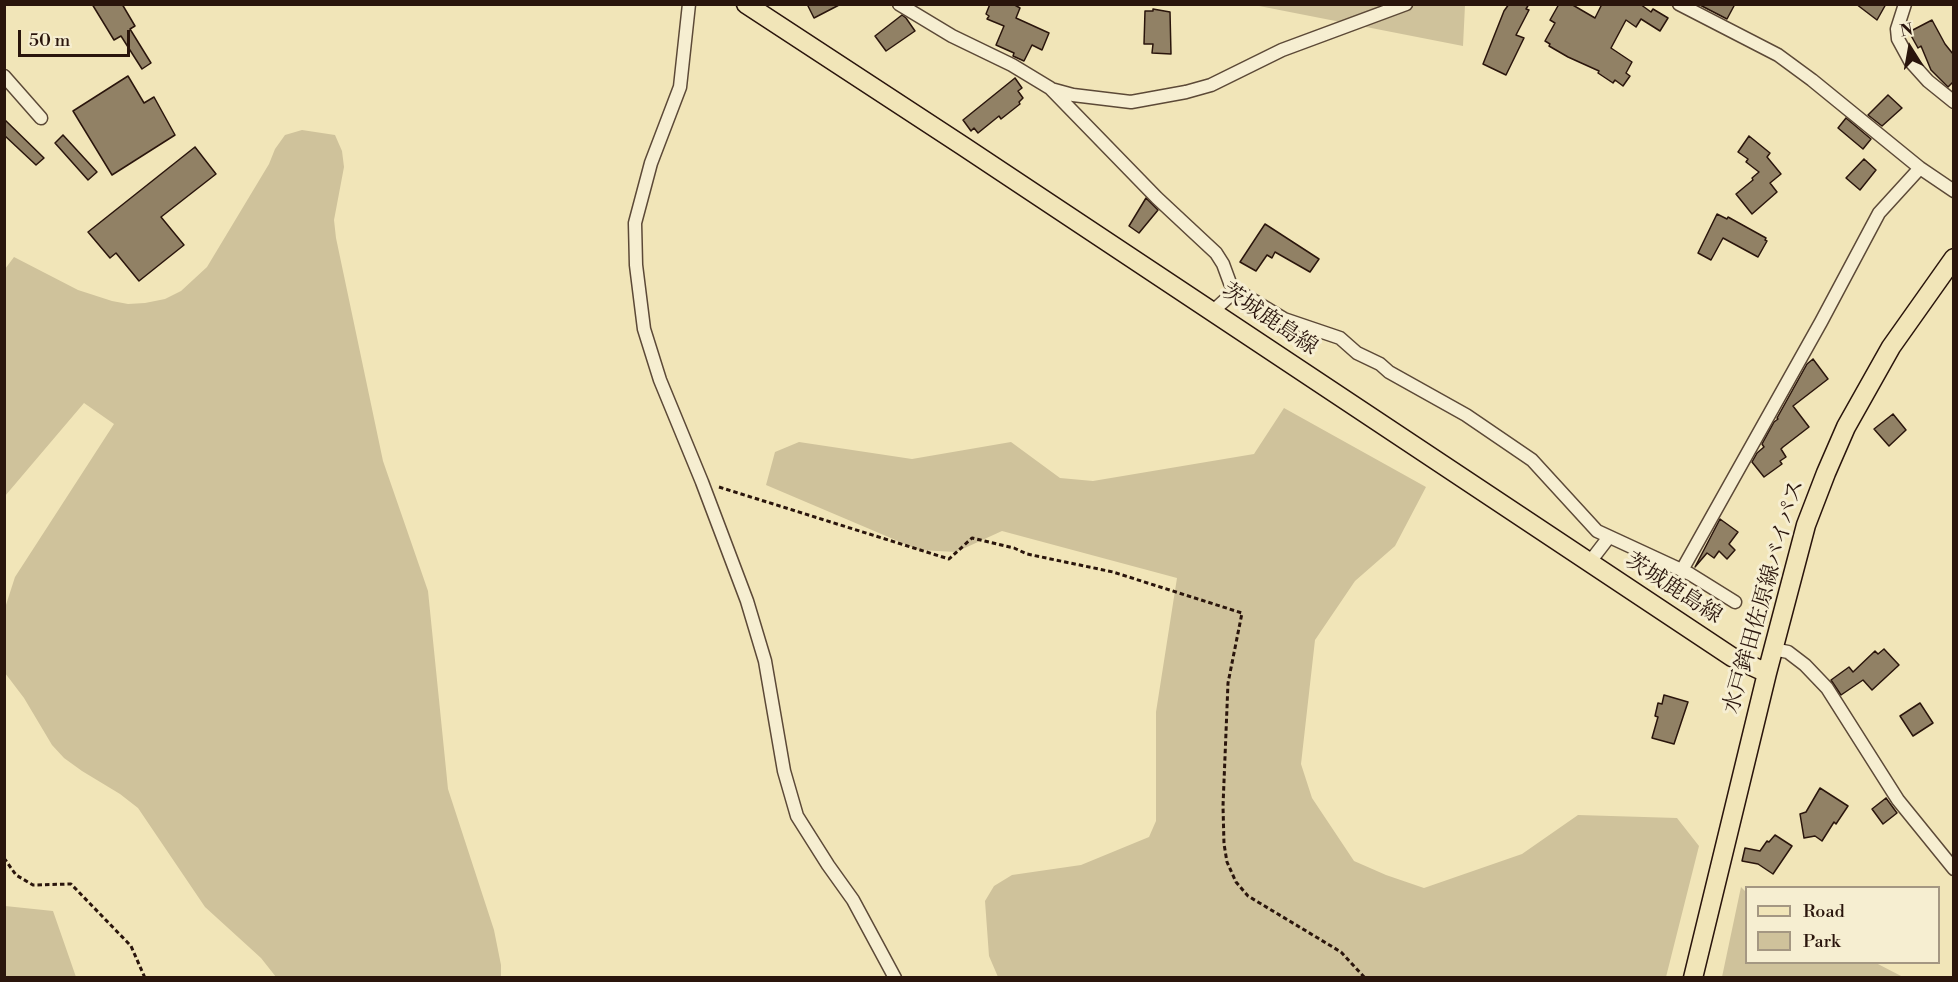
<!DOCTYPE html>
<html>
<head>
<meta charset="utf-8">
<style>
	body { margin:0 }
	#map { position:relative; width:1958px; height:982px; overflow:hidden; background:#f1e5b8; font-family:"Libre Bodoni",serif }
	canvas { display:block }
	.frame { position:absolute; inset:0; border:6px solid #2a150c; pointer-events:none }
	.legend { position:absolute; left:1745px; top:886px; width:195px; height:78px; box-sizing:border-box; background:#f6eed1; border:2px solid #a49782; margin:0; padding:8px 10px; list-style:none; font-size:18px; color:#2a150c }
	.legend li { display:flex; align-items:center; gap:12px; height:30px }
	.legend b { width:30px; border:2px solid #a49782 }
	.north { position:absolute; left:1880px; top:18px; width:60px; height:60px; -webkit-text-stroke:4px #f6eed1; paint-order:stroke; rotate:349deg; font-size:16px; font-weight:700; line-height:24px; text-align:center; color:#2a150c }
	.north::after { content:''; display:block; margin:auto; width:21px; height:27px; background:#2a150c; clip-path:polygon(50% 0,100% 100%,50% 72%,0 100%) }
	.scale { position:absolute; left:18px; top:30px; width:112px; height:27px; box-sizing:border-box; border:3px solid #2a150c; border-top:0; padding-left:8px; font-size:18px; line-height:21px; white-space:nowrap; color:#2a150c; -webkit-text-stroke:4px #f6eed1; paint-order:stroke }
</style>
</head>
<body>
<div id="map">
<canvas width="1958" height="982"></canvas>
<div class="frame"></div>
<ul class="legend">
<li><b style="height:8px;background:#f1e5b8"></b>Road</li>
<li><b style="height:16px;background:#cfc29b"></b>Park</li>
</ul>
<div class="north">N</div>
<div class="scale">50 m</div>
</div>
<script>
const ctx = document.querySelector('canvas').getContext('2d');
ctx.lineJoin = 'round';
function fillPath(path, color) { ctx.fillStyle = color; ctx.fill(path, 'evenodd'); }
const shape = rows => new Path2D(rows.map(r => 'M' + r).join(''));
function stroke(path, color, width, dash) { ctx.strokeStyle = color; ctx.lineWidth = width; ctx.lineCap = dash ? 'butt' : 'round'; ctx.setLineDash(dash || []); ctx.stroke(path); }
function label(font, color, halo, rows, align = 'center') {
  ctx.font = font + ' "Libre Bodoni","Noto Serif JP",serif'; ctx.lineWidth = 6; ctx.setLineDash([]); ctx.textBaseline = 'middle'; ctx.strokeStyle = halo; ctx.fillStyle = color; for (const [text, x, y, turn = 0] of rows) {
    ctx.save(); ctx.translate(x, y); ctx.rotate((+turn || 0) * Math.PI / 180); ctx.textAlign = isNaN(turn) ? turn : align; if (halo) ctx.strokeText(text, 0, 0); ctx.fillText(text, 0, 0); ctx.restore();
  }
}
fillPath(shape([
	[1254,5,1465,5,1463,46],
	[302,130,335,135,342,151,344,167,334,220,336,238,383,461,428,591,448,789,494,930,501,965,501,977,276,977,261,958,205,907,138,808,120,794,82,771,64,758,52,745,24,698,5,673,5,608,15,577,114,424,84,403,5,496,5,269,14,257,78,290,112,301,128,304,145,303,165,299,181,291,207,267,269,164,275,149,285,135],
	[1284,408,1426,487,1395,546,1355,581,1315,640,1301,764,1312,798,1354,861,1386,875,1424,888,1522,854,1578,815,1677,818,1699,846,1666,977,998,977,989,956,985,901,994,886,1012,875,1081,865,1149,837,1156,821,1156,712,1177,578,1002,531,956,552,919,550,766,485,775,452,799,442,912,459,1011,442,1060,478,1093,481,1254,454],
	[1741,887,1746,892,1746,962,1876,963,1903,977,1722,977],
	[5,906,53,911,76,977,5,977]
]), '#cfc29b');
const building = shape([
	[92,4,122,4,135,26,130,29,151,63,142,69,121,36,114,40,92,4],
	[807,4,841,4,814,18,807,4],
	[990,4,1013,4,1020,8,1016,18,1049,33,1042,50,1032,45,1024,61,1013,56,1014,53,996,45,1004,26,987,19,989,16,986,14,990,4],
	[1509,4,1529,4,1526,9,1529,10,1516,35,1524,38,1506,75,1483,64,1504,11,1509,4],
	[1559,4,1571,4,1595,18,1602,4,1640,4,1651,12,1653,9,1668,18,1660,31,1641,19,1636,27,1626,20,1611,48,1632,62,1626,73,1630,76,1623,86,1615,80,1613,83,1598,73,1599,71,1568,57,1549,46,1550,44,1545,41,1555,23,1550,20,1559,4],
	[1698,4,1735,4,1727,19,1698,4],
	[1856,4,1886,4,1877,20,1856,4],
	[1153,9,1170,12,1171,54,1152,53,1153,44,1144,44,1145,11,1153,11,1153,9],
	[902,15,906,18,915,31,886,51,875,36,902,15],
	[1932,20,1945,44,1953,54,1953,82,1948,87,1931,70,1921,46,1918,48,1909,32,1932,20],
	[128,76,144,103,154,97,175,135,112,175,73,111,128,76],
	[1015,78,1022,88,1018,91,1023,98,1019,102,1020,104,1001,119,999,116,978,133,974,128,971,131,963,120,1015,78],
	[1888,95,1902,108,1882,126,1868,115,1888,95],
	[1846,118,1871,139,1863,149,1838,128,1846,118],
	[4,119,44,158,36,165,4,135,4,119],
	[63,135,97,172,88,180,55,143,63,135],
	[1749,136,1770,153,1767,157,1781,174,1770,183,1777,192,1752,214,1736,194,1753,180,1752,178,1759,172,1746,162,1748,159,1738,152,1749,136],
	[195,147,216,174,161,217,184,245,139,281,116,253,110,258,88,232,195,147],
	[1864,159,1876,170,1860,190,1846,178,1864,159],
	[1146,198,1158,210,1139,233,1129,226,1146,198],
	[1717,214,1727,219,1728,217,1766,238,1765,240,1767,241,1758,257,1723,238,1711,260,1698,253,1717,214],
	[1265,224,1319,259,1310,272,1275,252,1272,258,1267,255,1256,271,1240,262,1265,224],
	[1813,359,1828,379,1793,406,1809,427,1783,447,1781,449,1786,457,1780,461,1782,464,1764,477,1752,462,1757,453,1764,447,1762,444,1774,422,1778,419,1777,418,1807,364,1813,359],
	[1893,414,1906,430,1889,446,1874,429,1893,414],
	[1720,519,1738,532,1729,544,1735,550,1727,559,1719,551,1714,558,1707,553,1695,567,1720,519],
	[1884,649,1899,665,1872,690,1863,680,1841,695,1831,680,1849,667,1853,672,1875,651,1878,654,1884,649],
	[1664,695,1688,702,1674,744,1652,738,1658,717,1655,716,1658,703,1662,704,1664,695],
	[1920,703,1933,723,1913,736,1900,716,1920,703],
	[1820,788,1848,806,1836,824,1834,822,1822,841,1815,836,1804,838,1800,814,1806,812,1820,788],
	[1886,798,1897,813,1883,824,1872,809,1886,798],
	[1775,835,1792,846,1773,874,1758,864,1742,861,1745,848,1760,851,1767,841,1769,842,1775,835]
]);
fillPath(building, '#918165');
stroke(building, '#2a150c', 1.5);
const street = shape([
	[689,4,680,87,651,163,635,223,636,265,644,329,660,380,702,482,747,601,765,661,784,771,797,816,828,865,853,900,895,978],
	[899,4,952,36,1012,65,1050,88,1157,198,1216,253,1223,264,1230,283,1236,290,1212,312],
	[1679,4,1778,55,1812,80,1920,168,1954,191],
	[1905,4,1897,29,1898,39,1910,61,1928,81,1954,102],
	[4,76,41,118],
	[1051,89,1073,95,1131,102,1186,92,1211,85,1282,50,1406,4],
	[1236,290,1284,319,1340,338,1357,353,1380,364,1389,372,1466,415,1532,460,1597,531,1690,574,1735,602],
	[1589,563,1609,537],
	[1682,570,1821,322,1879,213,1920,168],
	[1773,649,1788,652,1805,665,1827,688,1898,800,1954,869]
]);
const primary = shape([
	[746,4,963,146,1732,657,1767,673],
	[1693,978,1767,673,1806,525,1826,473,1846,427,1891,347,1954,258]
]);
stroke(street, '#5c4937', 15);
stroke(primary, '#2a150c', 21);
stroke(shape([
	[719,487,949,559,972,538,1014,548,1027,554,1113,572,1242,613,1228,683,1223,806,1224,844,1227,862,1236,882,1248,896,1341,952,1365,978],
	[4,858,16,875,33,885,71,884,131,946,145,978]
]), '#2a150c', 3, [4.5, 3]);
stroke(street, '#f6eed1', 12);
stroke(primary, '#f1e5b8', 18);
label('22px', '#2a150c', '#f6eed1', [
	["茨城鹿島線",1269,320,34],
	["茨城鹿島線",1673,589,33],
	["水戸鉾田佐原線バイパス",1765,597,-74]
]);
</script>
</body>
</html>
